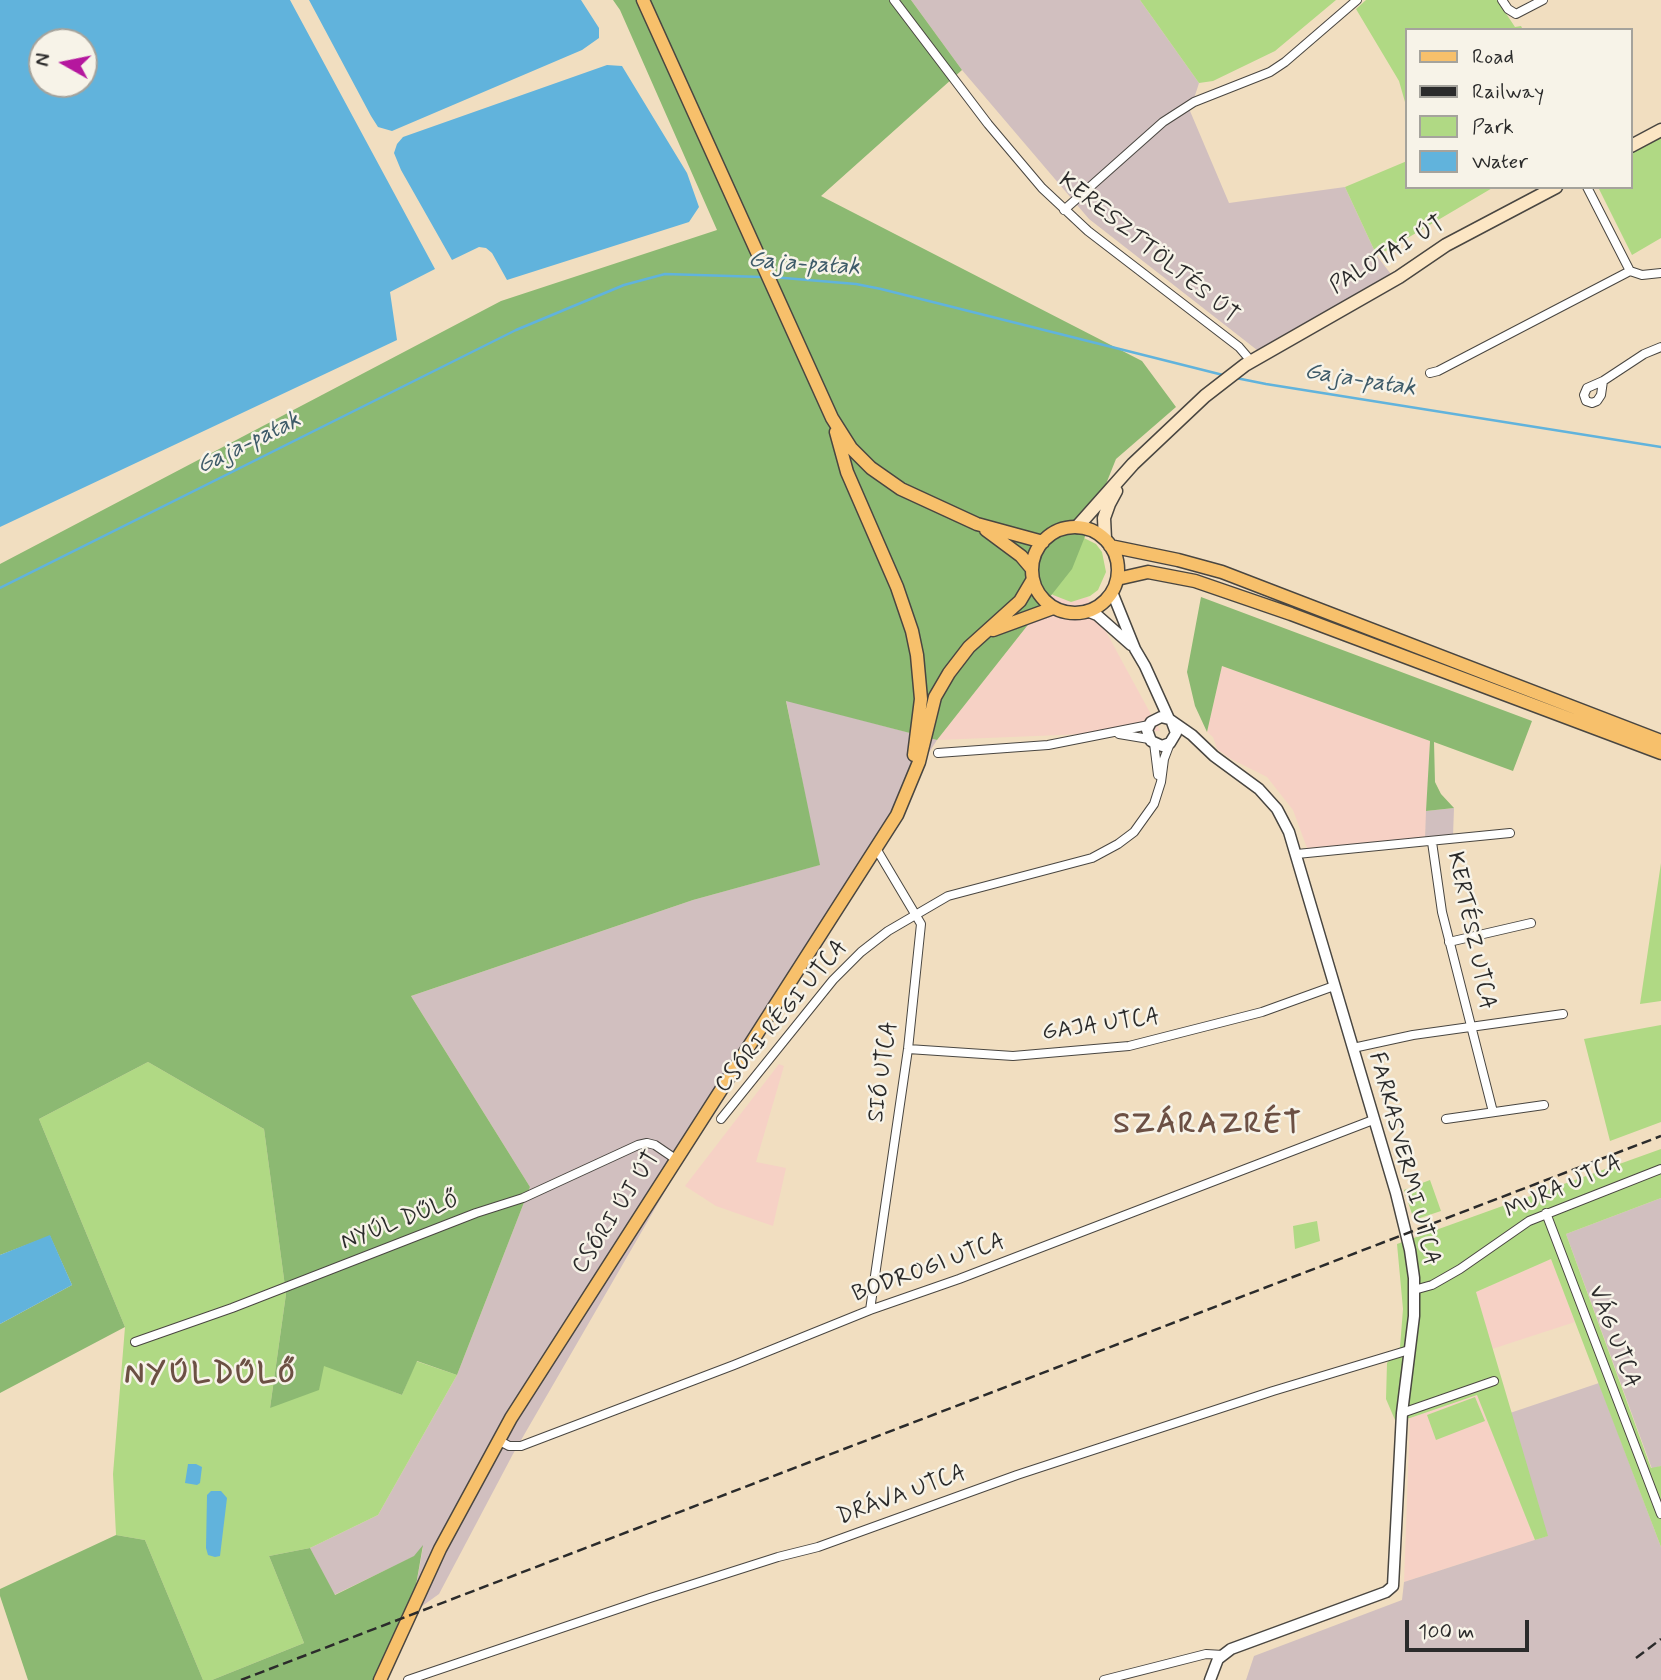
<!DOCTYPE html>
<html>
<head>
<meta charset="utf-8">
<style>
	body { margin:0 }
	#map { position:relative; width:1661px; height:1680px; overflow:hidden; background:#f1dec0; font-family:Mynerve,sans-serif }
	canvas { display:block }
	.legend { position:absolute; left:1405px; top:28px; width:228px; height:161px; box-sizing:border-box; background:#f7f3e8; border:2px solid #a5a39c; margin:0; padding:9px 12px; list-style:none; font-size:21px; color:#2b2b2b }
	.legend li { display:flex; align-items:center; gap:14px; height:35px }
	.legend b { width:35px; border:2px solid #a5a39c }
	.north { position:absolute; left:28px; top:28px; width:70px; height:70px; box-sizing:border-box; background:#f7f3e8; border:2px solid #a5a39c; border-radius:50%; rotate:279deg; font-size:19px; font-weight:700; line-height:28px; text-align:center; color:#2b2b2b }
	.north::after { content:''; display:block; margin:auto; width:24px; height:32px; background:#b5179e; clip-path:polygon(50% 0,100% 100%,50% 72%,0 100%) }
	.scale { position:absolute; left:1405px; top:1620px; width:124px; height:32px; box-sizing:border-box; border:4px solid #2b2b2b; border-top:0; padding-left:9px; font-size:21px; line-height:24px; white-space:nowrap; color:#2b2b2b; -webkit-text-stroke:5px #f7f3e8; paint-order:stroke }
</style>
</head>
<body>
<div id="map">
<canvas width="1661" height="1680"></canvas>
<ul class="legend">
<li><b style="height:9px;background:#f7c06b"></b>Road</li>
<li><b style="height:9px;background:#2b2b2b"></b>Railway</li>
<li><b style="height:19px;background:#b0d984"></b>Park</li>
<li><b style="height:19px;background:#61b3dc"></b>Water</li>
</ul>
<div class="north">N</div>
<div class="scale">100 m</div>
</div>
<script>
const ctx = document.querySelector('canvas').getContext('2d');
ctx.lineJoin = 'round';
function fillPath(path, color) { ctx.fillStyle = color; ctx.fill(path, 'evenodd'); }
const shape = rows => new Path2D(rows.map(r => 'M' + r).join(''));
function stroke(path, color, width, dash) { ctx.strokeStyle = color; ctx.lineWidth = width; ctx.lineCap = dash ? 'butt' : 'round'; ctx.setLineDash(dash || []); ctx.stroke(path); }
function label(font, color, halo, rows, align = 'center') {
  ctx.font = font + ' Mynerve,sans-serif'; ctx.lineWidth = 5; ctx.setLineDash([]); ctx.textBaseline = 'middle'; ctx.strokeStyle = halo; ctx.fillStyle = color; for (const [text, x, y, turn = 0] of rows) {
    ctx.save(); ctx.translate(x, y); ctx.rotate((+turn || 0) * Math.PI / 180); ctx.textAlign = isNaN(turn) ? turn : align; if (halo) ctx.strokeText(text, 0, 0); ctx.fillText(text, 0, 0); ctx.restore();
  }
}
fillPath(shape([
	[1072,569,1160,731,937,740],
	[1222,666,1430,741,1425,839,1307,848,1293,810,1267,777,1231,759,1217,749,1213,737,1207,732],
	[779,1064,784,1066,756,1162,786,1168,773,1226,716,1206,685,1186],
	[1551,1259,1575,1322,1492,1349,1476,1292],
	[1477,1395,1535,1540,1404,1582,1410,1418]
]), '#f6d1c5');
fillPath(shape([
	[911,0,1140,0,1199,83,1190,111,1229,203,1345,187,1377,256,1397,282,1287,344,1257,350,1089,219,962,70],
	[786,700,937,740,896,803,675,1174,513,1454,439,1594,411,1614,423,1547,415,1556,334,1595,310,1548,378,1515,457,1375,530,1187,411,996,693,900,819,865],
	[1454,808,1453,836,1425,839,1426,811],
	[1661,1198,1661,1466,1652,1469,1566,1234],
	[1599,1383,1661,1547,1661,1680,1246,1680,1254,1656,1402,1600,1404,1582,1547,1536,1510,1413]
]), '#d1bfbf');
fillPath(shape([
	[1140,0,1336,0,1275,51,1213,81,1199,83],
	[1366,0,1497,0,1515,27,1521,26,1523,30,1407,30,1407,109,1399,81,1356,9],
	[1661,136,1661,238,1632,255,1598,187,1631,187,1631,153],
	[1407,161,1407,187,1494,187,1377,256,1345,187],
	[1078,535,1096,544,1102,552,1106,572,1098,590,1090,596,1071,602,1053,595,1046,588],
	[1661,863,1661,1001,1640,1004],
	[1661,1025,1661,1122,1610,1141,1584,1039],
	[148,1062,264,1129,286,1294,270,1408,324,1365,402,1395,416,1361,457,1375,378,1515,310,1548,269,1556,304,1643,212,1680,203,1680,145,1540,116,1535,113,1474,125,1327,39,1119],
	[1661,1149,1661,1198,1566,1234,1651,1468,1661,1466,1661,1547,1551,1259,1476,1292,1548,1536,1535,1540,1477,1395,1410,1418,1395,1420,1386,1399,1387,1363,1400,1347,1403,1309,1397,1244],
	[1430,1180,1441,1211,1414,1220,1404,1190],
	[1317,1221,1320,1241,1295,1249,1293,1226],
	[1475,1397,1485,1421,1436,1440,1427,1415]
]), '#b0d984');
fillPath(shape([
	[613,0,911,0,962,70,821,196,1142,361,1176,407,1116,459,1072,569,937,740,786,701,820,865,693,900,411,996,530,1187,457,1375,417,1361,402,1395,324,1366,319,1390,270,1408,286,1294,264,1129,148,1062,39,1119,125,1327,0,1393,0,1324,72,1285,50,1236,0,1255,0,564,501,301,717,230,620,10],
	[1201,597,1532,721,1513,771,1434,742,1435,782,1441,794,1454,808,1426,811,1430,741,1222,666,1207,732,1195,706,1187,672],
	[116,1535,145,1540,203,1680,28,1680,0,1596,0,1589],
	[423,1545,411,1614,380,1680,212,1680,304,1643,269,1556,310,1548,335,1595,414,1556]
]), '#8cb972');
fillPath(shape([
	[0,0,290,0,435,269,390,292,397,340,0,527],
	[42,42,84,42,84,84,42,84],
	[309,0,581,0,599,28,599,38,582,50,392,131,378,127,371,116],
	[607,65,622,66,687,173,699,207,689,222,507,280,492,253,486,248,479,247,452,260,401,170,394,153,397,144,403,137],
	[50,1235,72,1285,0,1324,0,1255],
	[188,1464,196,1464,202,1467,200,1483,197,1485,185,1483],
	[211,1491,221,1491,227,1498,220,1556,215,1557,208,1555,206,1548,207,1495]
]), '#61b3dc');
stroke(shape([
	[772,277,856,284,881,289,1223,375],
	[1236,378,1266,384,1661,447],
	[0,588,516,330,624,285,665,274,762,277]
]), '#61b3dc', 2.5);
const minor = shape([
	[894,0,988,124,1042,188,1088,231,1239,347,1251,361],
	[1502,0,1508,9,1516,14,1543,0],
	[1587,187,1630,271,1642,275,1661,273],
	[1064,210,1163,122,1194,102,1270,72,1285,62,1357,0],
	[1430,373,1438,371,1630,271],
	[1603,381,1601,395,1597,401,1592,403,1586,401,1584,395,1587,388,1603,381,1644,354,1661,347],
	[1119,734,1149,739],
	[1154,743,1158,775],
	[938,753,1048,745,1149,725],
	[1432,842,1442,912,1493,1112],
	[1297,854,1510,833],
	[1449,942,1531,923],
	[1353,1048,1413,1035,1563,1014],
	[908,1049,1013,1056,1129,1046,1262,1012,1334,986],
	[721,1119,833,980,861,952,888,931,948,896,1092,858,1118,844,1134,832,1154,804,1161,782,1164,759,1170,743],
	[1446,1119,1544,1105],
	[1546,1213,1661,1514],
	[1414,1290,1432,1285,1460,1269,1529,1221,1661,1169],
	[870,1310,908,1049,921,924,877,850],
	[135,1342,232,1308,476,1213,523,1198,638,1145,647,1143,655,1145,677,1160],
	[1402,1413,1494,1381],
	[498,1440,509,1446,521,1446,734,1365,870,1310,959,1279,1373,1120],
	[408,1680,650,1598,778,1557,818,1547,1017,1475,1273,1391,1409,1350],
	[1104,1680,1206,1654,1223,1655]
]);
const tertiary = shape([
	[1112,592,1135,649,1145,666,1169,719,1192,735,1214,756,1259,789,1277,809,1289,832,1396,1193,1410,1250,1414,1278,1414,1316,1402,1413,1393,1586,1386,1592,1231,1649,1218,1659,1210,1680],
	[1087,611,1097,615,1131,645],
	[1169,719,1161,717,1151,722,1147,730,1151,741,1162,746,1170,743,1176,733,1172,722]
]);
const secondary = shape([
	[1631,146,1661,130],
	[1077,527,1133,464,1205,396,1245,365,1399,277,1446,245,1556,187],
	[1105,539,1104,518,1109,504,1116,491]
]);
const primary = shape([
	[643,0,832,418,851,448,871,468,901,489,977,524,1043,542],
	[836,432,847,472,897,587,912,631,917,655,921,699,914,755],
	'1032 570a43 43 0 1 1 86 0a43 43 0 1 1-86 0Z',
	[986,530,1021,556,1032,569],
	[1110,546,1178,560,1222,572,1661,741],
	[1117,579,1148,572,1195,581,1291,614,1661,753],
	[993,630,1053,608],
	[380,1680,440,1549,511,1418,897,815,919,762,935,697,949,673,969,647,1020,601,1033,579]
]);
stroke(minor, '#494641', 10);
stroke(tertiary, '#494641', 13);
stroke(secondary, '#494641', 15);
stroke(primary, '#494641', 15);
stroke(minor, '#fff', 8);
stroke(tertiary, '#fff', 10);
stroke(secondary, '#fce6c4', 12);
stroke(primary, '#f7c06b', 12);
stroke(shape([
	[1636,1658,1661,1639],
	[241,1680,1661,1136]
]), '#2b2b2b', 2.5, [10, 5]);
label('23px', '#2b2b2b', '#f7f3e8', [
	["KERESZTTÖLTÉS ÚT",1148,249,39],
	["PALOTAI ÚT",1388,256,-31],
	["KERTÉSZ UTCA",1470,931,78],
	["CSÓRI RÉGI UTCA",782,1017,-50],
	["GAJA UTCA",1101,1026,-8],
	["SIÓ UTCA",884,1072,-82],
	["FARKASVERMI UTCA",1403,1159,75],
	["MURA UTCA",1564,1188,-24],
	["CSÓRI ÚJ ÚT",617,1213,-57],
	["NYÚL DŰLŐ",401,1222,-21],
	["BODROGI UTCA",929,1269,-20],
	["VÁG UTCA",1613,1337,69],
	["DRÁVA UTCA",902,1496,-20]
]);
label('italic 24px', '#3e5b69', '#f7f3e8', [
	["Gaja-patak",804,265,4],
	["Gaja-patak",1360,381,9],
	["Gaja-patak",249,444,-26]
]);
ctx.letterSpacing = '2px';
label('bold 30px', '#6c5044', '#f7f3e8', [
	["SZÁRAZRÉT",1208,1126],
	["NYÚLDŰLŐ",212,1376]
]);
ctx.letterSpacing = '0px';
</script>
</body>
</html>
